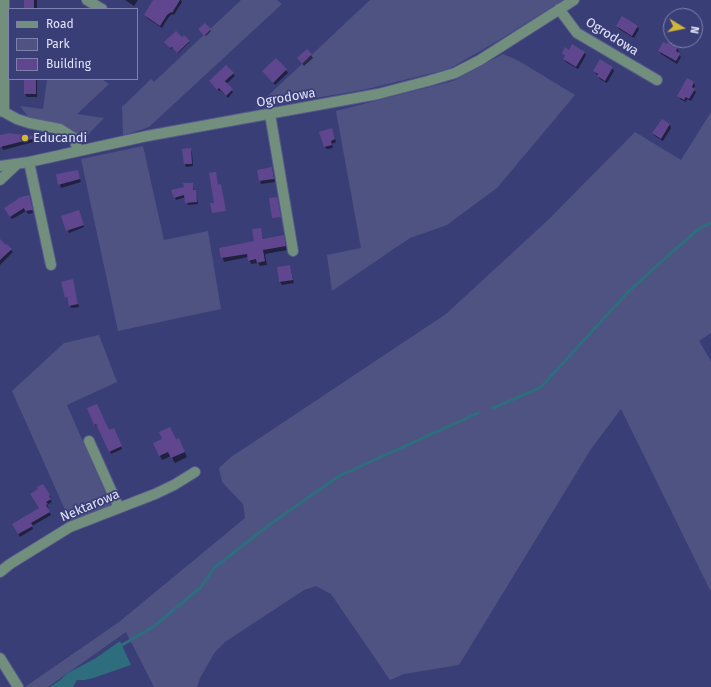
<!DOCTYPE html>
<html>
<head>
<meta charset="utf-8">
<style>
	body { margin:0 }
	#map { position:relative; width:711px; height:687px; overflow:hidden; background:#3a3e77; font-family:"Fira Sans",sans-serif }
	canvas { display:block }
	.legend { position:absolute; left:8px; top:8px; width:130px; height:72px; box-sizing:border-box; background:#3a3e77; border:1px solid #7d81ab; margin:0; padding:5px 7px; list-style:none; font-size:12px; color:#e2e5fa }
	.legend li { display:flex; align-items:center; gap:8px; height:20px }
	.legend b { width:20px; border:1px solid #7d81ab }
	.north { position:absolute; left:663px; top:8px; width:40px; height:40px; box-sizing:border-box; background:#3a3e77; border:1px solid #7d81ab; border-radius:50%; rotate:100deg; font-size:11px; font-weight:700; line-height:16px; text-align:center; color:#e2e5fa }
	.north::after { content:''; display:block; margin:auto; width:14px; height:18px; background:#d0b736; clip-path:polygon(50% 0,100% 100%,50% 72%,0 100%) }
</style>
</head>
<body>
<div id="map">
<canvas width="711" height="687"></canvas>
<ul class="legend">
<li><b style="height:5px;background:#728f7d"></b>Road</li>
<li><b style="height:11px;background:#4e5382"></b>Park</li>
<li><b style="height:11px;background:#60468e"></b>Building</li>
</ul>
<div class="north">N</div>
</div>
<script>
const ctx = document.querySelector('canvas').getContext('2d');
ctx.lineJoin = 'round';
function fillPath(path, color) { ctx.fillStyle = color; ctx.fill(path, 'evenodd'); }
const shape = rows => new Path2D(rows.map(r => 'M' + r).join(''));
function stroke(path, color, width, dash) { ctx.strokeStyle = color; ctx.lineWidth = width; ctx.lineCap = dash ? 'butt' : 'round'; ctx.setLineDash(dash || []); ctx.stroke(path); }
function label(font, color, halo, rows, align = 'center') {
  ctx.font = font + ' "Fira Sans",sans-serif'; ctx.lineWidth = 3.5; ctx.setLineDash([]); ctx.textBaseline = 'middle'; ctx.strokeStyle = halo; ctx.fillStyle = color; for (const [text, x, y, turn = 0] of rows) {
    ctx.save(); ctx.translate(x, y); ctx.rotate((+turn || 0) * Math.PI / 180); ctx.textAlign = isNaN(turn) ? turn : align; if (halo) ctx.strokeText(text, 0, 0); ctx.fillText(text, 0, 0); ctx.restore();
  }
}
fillPath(shape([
	[241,0,277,0,282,4,149,127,123,136,122,107,151,79,154,82],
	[370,0,563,0,501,39,449,69,363,90,255,108],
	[503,54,519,61,575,95,497,188,447,225,410,238,332,291,327,255,361,248,336,111,453,81],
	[47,79,102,79,109,84,77,114,104,118,85,138,65,127,29,118,20,106,43,109],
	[711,112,711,333,699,341,711,361,711,592,621,409,591,449,459,665,404,674,390,680,331,594,316,586,304,590,225,642,215,652,200,678,197,687,154,687,126,632,48,687,25,687,119,622,245,518,243,504,222,482,219,468,231,457,446,314,548,220,635,132,681,160],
	[143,146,164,240,208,231,221,309,118,331,81,159],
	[99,335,117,382,67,405,112,508,70,521,12,391,64,343]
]), '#4e5382');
fillPath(shape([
	[120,641,131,665,93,678,85,680,77,680,73,687,50,687,59,681,68,673,96,658]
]), '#2d6d7e');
fillPath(shape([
	[24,0,37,0,37,9,24,9],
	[125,0,138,0,134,6],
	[158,0,181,0,182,2,174,15,172,14,168,18,162,28,147,18,146,15],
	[205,24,211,31,206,36,200,30],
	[617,26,637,26,639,29,634,38,619,29],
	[182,39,190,42,178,53,173,47,171,49,166,43],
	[677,48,679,51,677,53,681,57,677,64,661,54,659,51],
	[569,51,584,52,586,55,578,69,566,62,564,59,565,57,563,53],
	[311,55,313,58,304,66,298,59],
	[226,66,235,76,226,84,233,92,228,98,220,90,219,91,210,82],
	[612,68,614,71,607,83,600,79,594,71],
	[286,70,288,73,275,85,263,71],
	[25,79,37,79,37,97,27,97,25,94],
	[694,83,695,86,693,89,696,92,691,101,687,99,686,102,680,99,679,96],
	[662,120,670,125,671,128,663,141,655,136,653,133],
	[333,132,336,142,332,144,333,148,327,149,325,147],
	[9,134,39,138,41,140,3,150,0,142,0,136],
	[190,149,192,152,193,166,186,167,185,164,183,150],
	[272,168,275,182,261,184,258,171],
	[77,171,81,182,61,188,57,174],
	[192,184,194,191,196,193,198,204,188,205,186,197,176,200,175,198,185,187],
	[29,197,33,213,28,214,26,211,12,219,5,208],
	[79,213,84,227,69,233,62,217],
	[260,229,264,240,283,236,285,240,287,250,265,254,267,265,260,266,258,263,251,264,248,257,224,262,220,249,255,242],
	[0,247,11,250,13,252,0,265],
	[290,266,294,283,282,285,280,282],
	[72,281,79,307,71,308,68,300,66,297],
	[88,409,108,432,115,432,122,449,111,454,98,425,96,426],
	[176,440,181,444,187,457,175,463,171,456,162,460,160,456],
	[43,485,51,498,50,499,52,502,47,505,49,508,47,508,51,515,32,526,33,529,20,537,13,524,40,509,39,490]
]), '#0007');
stroke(shape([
	[493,408,535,390,542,386,628,292,671,253,700,228,711,223],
	[122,645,153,627,201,587,214,568,269,525,339,476,478,413]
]), '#2d6d7e', 3);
fillPath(shape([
	[24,0,34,0,34,9,24,9],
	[153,0,180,0,172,13,171,12,167,15,160,26,144,15],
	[622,16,638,26,632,36,616,26],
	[205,23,211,29,204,36,198,29],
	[176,31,182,37,184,35,190,41,177,53,172,47,170,48,164,42],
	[663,42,667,44,668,42,678,47,676,51,680,54,676,61,658,51],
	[572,44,585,52,576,67,563,59,565,56,562,53,565,47,569,50],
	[307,49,312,54,302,64,297,58],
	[276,58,287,69,273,83,262,71],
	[600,59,613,67,605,81,597,76,598,74,593,71],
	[226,65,234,73,225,81,233,89,226,96,219,88,217,90,209,81],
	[687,78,694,82,692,87,695,89,689,99,686,97,684,100,677,96],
	[24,79,36,79,36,94,24,94],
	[662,119,670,124,661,139,652,133],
	[332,128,335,139,331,141,332,145,324,147,319,132],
	[9,133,40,137,0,147,0,135],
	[191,148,192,164,184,164,182,149],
	[272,167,274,179,259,181,257,170],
	[78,170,80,179,58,185,56,174],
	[216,172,218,185,221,184,226,211,212,213,210,203,214,203,209,173],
	[183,183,193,183,193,190,196,190,197,202,185,203,184,195,174,198,171,190,184,187],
	[29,195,33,210,25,211,24,208,10,217,4,208,18,199,18,198],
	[277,197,281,217,272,218,269,198],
	[79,210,84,225,66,231,61,216],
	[261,228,263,239,284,235,286,246,263,250,265,261,257,263,256,259,248,261,247,254,221,258,219,248,254,241,252,229],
	[0,239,6,245,7,244,12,249,0,260],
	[290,265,293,280,279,282,277,267],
	[73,279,78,304,69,306,67,297,65,298,61,282],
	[97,404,109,430,114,428,122,446,109,452,96,424,94,425,87,408],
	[170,427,176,439,179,438,185,452,171,458,168,452,159,456,153,443,162,439,159,432],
	[43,484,50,495,49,496,51,499,46,502,48,504,46,505,50,512,31,523,33,526,18,534,12,524,39,508,30,494,38,489,37,487]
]), '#60468e');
const minor = shape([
	[4,0,4,112],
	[87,0,102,9],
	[559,9,577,33,657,80],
	[0,111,4,112,17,119,29,123,60,129,74,138,78,151],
	[270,114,293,251],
	[29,162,51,265],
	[0,166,29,162,147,136,378,94,428,81,455,73,480,60,574,0],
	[0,180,17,164],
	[89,441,119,508],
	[0,572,10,564,70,527,155,494,174,485,195,472],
	[0,658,18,687]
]);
stroke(minor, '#55598c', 12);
stroke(minor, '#728f7d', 10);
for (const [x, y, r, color] of [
	[25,138,4,"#d0b736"]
]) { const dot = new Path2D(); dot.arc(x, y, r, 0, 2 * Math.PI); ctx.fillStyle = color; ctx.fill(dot); stroke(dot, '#3a3e77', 1.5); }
label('13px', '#e2e5fa', '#3a3e77', [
	["Ogrodowa",612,37,32],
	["Ogrodowa",286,98,-10],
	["Nektarowa",90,506,-23]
]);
label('13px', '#e2e5fa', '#3a3e77', [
	["Educandi",33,138]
], 'left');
</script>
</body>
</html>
